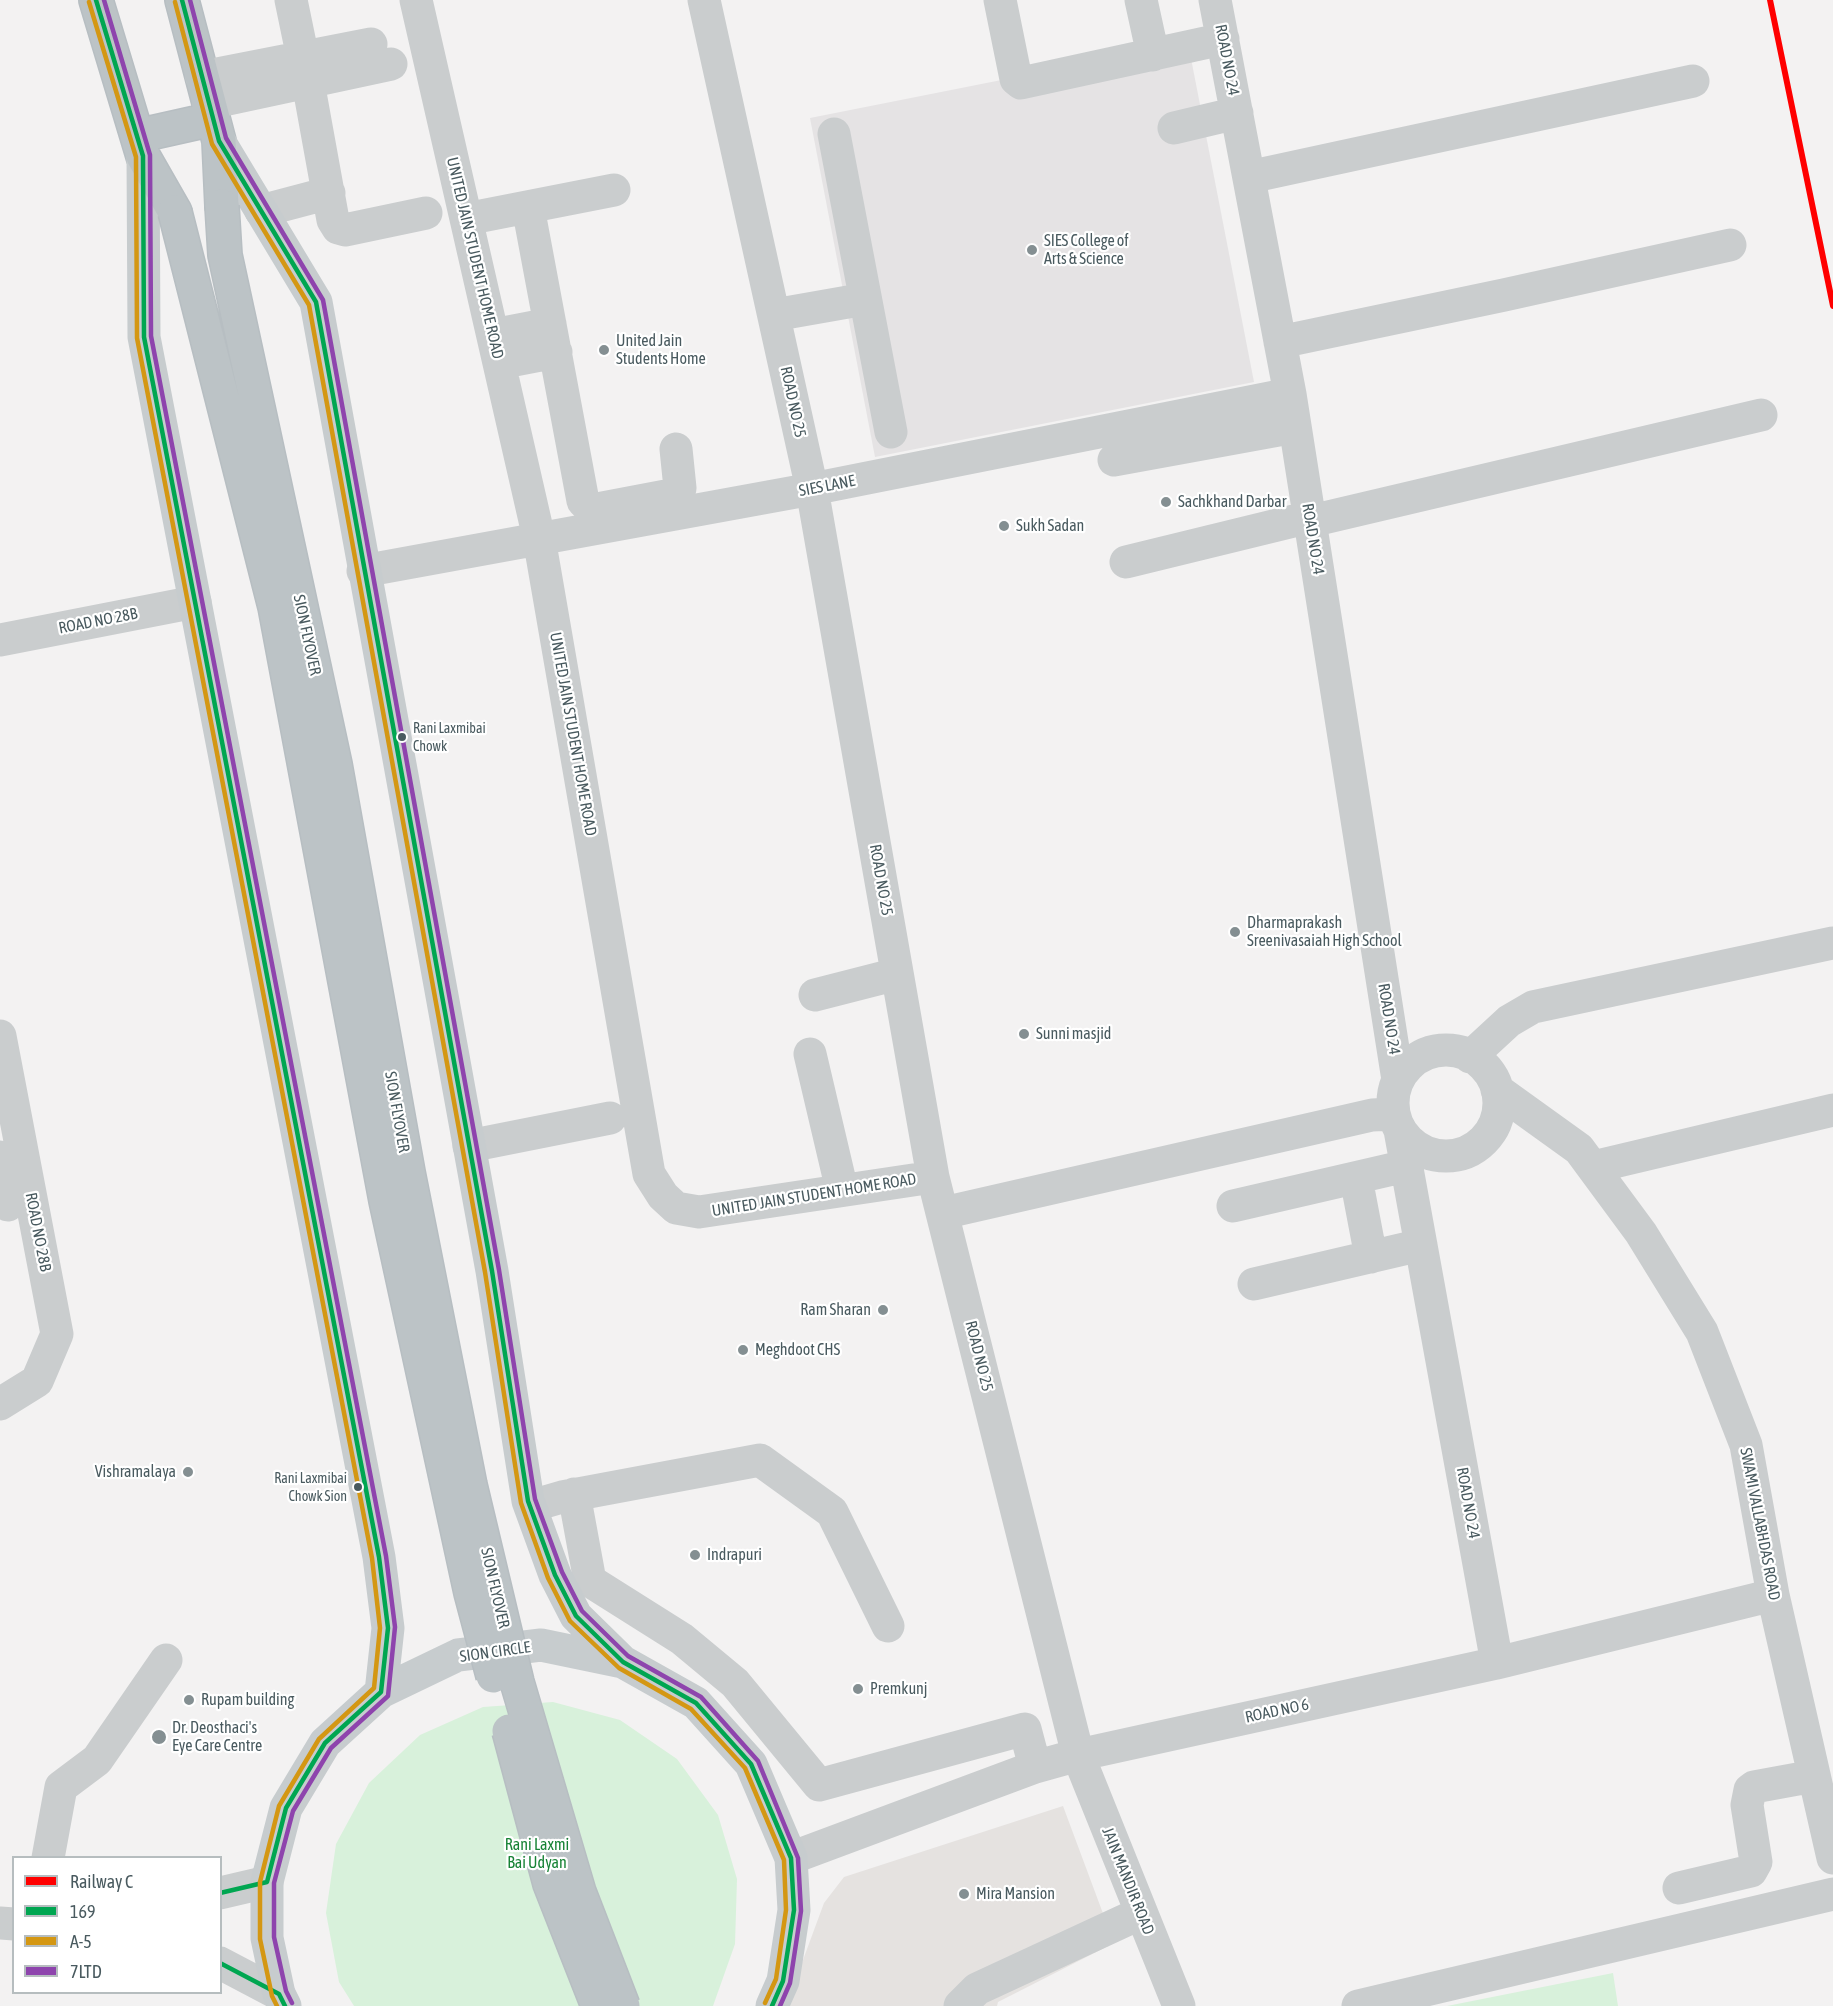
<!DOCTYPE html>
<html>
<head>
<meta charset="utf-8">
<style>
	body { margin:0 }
	#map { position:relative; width:1833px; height:2006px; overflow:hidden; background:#f3f2f2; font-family:"Asap Condensed",sans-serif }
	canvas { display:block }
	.legend { position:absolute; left:12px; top:1856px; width:210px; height:138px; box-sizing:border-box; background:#fff; border:2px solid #b6bdbf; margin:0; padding:8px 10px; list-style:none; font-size:18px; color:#495a5f }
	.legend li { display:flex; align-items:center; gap:12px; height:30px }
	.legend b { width:30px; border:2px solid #b6bdbf }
</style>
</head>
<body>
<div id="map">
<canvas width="1833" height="2006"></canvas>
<ul class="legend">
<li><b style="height:8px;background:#f00"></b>Railway C</li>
<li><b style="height:8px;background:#00a651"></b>169</li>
<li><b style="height:8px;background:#d49713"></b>A-5</li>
<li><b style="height:8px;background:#8e44ad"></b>7LTD</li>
</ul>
</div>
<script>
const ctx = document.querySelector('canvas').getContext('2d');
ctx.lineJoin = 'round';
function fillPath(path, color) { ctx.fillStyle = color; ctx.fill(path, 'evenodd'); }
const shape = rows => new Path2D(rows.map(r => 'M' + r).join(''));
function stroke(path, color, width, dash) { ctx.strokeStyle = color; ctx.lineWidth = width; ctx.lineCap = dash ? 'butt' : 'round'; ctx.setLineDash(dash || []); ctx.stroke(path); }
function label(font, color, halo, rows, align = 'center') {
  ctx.font = font + ' "Asap Condensed",sans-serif'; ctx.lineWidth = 4.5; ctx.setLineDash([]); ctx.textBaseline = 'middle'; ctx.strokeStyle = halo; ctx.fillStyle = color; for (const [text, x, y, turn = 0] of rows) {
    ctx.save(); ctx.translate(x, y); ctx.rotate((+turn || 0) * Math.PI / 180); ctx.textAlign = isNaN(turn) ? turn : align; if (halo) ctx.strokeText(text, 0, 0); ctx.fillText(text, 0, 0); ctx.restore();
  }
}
fillPath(shape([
	[1063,1806,1114,1943,998,2002,997,2006,786,2006,824,1903,844,1877]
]), '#e5e2e0');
fillPath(shape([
	[1188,43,1254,382,875,457,810,118]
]), '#e5e3e4');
fillPath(shape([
	[553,1702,620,1720,677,1759,718,1815,737,1879,735,1944,713,2006,354,2006,339,1982,326,1913,336,1844,369,1783,420,1735,483,1707],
	[1613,1973,1618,2006,1447,2006]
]), '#d8f1db');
const highway = shape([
	[96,0,143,156,175,212],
	[182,0,219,141,222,206],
	[137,136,213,119]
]);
stroke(highway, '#b7bec2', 36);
stroke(shape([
	[291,0,303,58],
	[416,0,539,538,649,1174,663,1196,676,1208,699,1212,933,1177],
	[704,0,812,489,933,1177,1078,1755,1179,2006],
	[1000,0,1016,79,1021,83,1223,39],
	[1141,0,1153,55],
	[1215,0,1290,394,1398,1080],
	[202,77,371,44],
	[308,82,333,220,338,228,345,230,426,213],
	[209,103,391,64],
	[1174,128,1237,113],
	[834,134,891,432],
	[1249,177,1693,81],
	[528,207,583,501,592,510,671,495,680,488,676,449],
	[261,211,329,193],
	[466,219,614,190],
	[774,315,865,299],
	[493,335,550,324],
	[1280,342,1504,295,1730,245],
	[499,363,556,352],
	[1114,460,1295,427],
	[1311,521,1761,415],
	[1126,562,1310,517],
	[363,571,812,489,1290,394],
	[0,640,195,602],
	[815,995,897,974],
	[0,1036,57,1334,37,1381,0,1404],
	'1393 1103a53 53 0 1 1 106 0a53 53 0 1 1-106 0Z',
	[810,1054,842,1190],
	[1470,1057,1509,1021,1533,1007,1833,943],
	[1497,1090,1579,1149,1641,1233,1702,1332,1746,1445,1773,1595,1833,1858],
	[1400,1130,1497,1663],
	[469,1146,610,1118],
	[0,1157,8,1205],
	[1593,1167,1833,1110],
	[1356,1178,1371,1257],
	[1233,1206,1406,1166],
	[943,1213,1372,1115,1393,1114],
	[1254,1284,1421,1245],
	[574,1494,590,1581,682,1639,735,1683,819,1785,1025,1729,1035,1767],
	[531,1506,562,1497,760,1460,832,1512,888,1626],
	[48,1858,61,1787,97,1760,166,1660],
	[791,1858,1035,1767,1078,1755,1497,1663,1773,1595],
	[1679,1888,1751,1871,1756,1862,1747,1805,1750,1790,1754,1787,1814,1776],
	[220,1893,267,1882],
	[0,1923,14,1924],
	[220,1963,279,1994],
	[960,2006,977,1989,1141,1913],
	[1358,2006,1833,1894]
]), '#cacdce', 33);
stroke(shape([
	[219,141,316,302,492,1271,528,1501,555,1575,576,1616,623,1662],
	[143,156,144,337,379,1557,388,1628,381,1692],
	[285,2006,279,1994,267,1938,267,1882,286,1808,325,1743,381,1692,458,1655,541,1645,623,1662,696,1703,751,1764,791,1858,794,1910,783,1981,772,2006]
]), '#c7ccce', 33);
stroke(highway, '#bcc3c6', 33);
const highwayBridge = shape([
	[222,206,225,255,335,764,408,1172,470,1485,517,1682,579,1892,623,2006],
	[175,212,275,607,386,1201,471,1593,493,1676],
	[509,1731,550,1884,598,2006]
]);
stroke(highwayBridge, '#b7bec2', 36, []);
stroke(highwayBridge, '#bcc3c6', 33);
stroke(shape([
	[96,0,143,156,144,337,379,1557,388,1628,381,1692,325,1743,286,1808,267,1882,220,1893],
	[182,0,219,141,316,302,492,1271,528,1501,555,1575,576,1616,623,1662,696,1703,751,1764,791,1858,794,1910,783,1981,772,2006],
	[220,1963,279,1994,285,2006]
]), '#00a651', 4.5);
stroke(shape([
	[89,2,136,157,137,338,372,1558,380,1628,374,1688,319,1739,279,1806,260,1882,260,1939,272,1996,277,2006],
	[175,2,212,144,309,305,485,1272,521,1503,548,1578,570,1621,619,1668,691,1709,745,1768,784,1860,786,1910,776,1979,765,2003]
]), '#d49713', 4.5);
stroke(shape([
	[104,0,150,155,151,336,386,1556,395,1627,388,1696,331,1748,293,1811,274,1883,274,1937,286,1991,292,2003],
	[190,0,226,138,323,300,499,1270,535,1499,562,1572,582,1611,628,1656,701,1697,758,1761,798,1858,801,1911,790,1983,780,2006]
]), '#8e44ad', 4.5);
stroke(shape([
	[1770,0,1833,306]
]), '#f00', 6);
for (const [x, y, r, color] of [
	[1032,250,6,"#848f92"],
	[604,350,6,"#848f92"],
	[1166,502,6,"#848f92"],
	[1004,526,6,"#848f92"],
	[402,737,5,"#495a5f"],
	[1235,932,6,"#848f92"],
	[1024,1034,6,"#848f92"],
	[883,1310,6,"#848f92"],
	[743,1350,6,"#848f92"],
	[188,1472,6,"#848f92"],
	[358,1487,5,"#495a5f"],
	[695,1555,6,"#848f92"],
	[858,1689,6,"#848f92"],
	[189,1700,6,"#848f92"],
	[159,1737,8,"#848f92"],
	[964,1894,6,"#848f92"]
]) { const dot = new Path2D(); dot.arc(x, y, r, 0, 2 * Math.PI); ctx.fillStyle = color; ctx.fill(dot); stroke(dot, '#fff', 2); }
label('14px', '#495a5f', '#fff', [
	["Rani Laxmibai",413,729],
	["Chowk",413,747],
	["Rani Laxmibai",347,1479,"right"],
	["Chowk Sion",347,1497,"right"]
], 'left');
label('16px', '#495a5f', '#fff', [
	["ROAD NO 24",1227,60,79],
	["UNITED JAIN STUDENT HOME ROAD",475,258,77],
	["ROAD NO 25",793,402,78],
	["SIES LANE",827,486,-11],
	["ROAD NO 24",1313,539,81],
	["ROAD NO 28B",98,621,-11],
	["SION FLYOVER",307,635,78],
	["UNITED JAIN STUDENT HOME ROAD",573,734,80],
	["ROAD NO 25",881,880,80],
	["ROAD NO 24",1389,1019,81],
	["SION FLYOVER",397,1112,80],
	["UNITED JAIN STUDENT HOME ROAD",814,1195,-9],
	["ROAD NO 28B",38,1232,79],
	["ROAD NO 25",979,1356,76],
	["ROAD NO 24",1468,1503,80],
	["SWAMI VALLABHDAS ROAD",1760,1524,79],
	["SION FLYOVER",495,1588,77],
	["SION CIRCLE",495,1652,-8],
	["ROAD NO 6",1277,1711,-12],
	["JAIN MANDIR ROAD",1128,1881,68]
]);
label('16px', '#495a5f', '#fff', [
	["SIES College of",1044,241],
	["Arts & Science",1044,259],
	["United Jain",616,341],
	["Students Home",616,359],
	["Sachkhand Darbar",1178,502],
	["Sukh Sadan",1016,526],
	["Dharmaprakash",1247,923],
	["Sreenivasaiah High School",1247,941],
	["Sunni masjid",1036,1034],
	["Ram Sharan",871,1310,"right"],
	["Meghdoot CHS",755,1350],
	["Vishramalaya",176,1472,"right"],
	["Indrapuri",707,1555],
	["Premkunj",870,1689],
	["Rupam building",201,1700],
	["Dr. Deosthaci's",172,1728],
	["Eye Care Centre",172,1746],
	["Mira Mansion",976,1894]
], 'left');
label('16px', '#178335', '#fff', [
	["Rani Laxmi",537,1845],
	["Bai Udyan",537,1863]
]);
</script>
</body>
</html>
